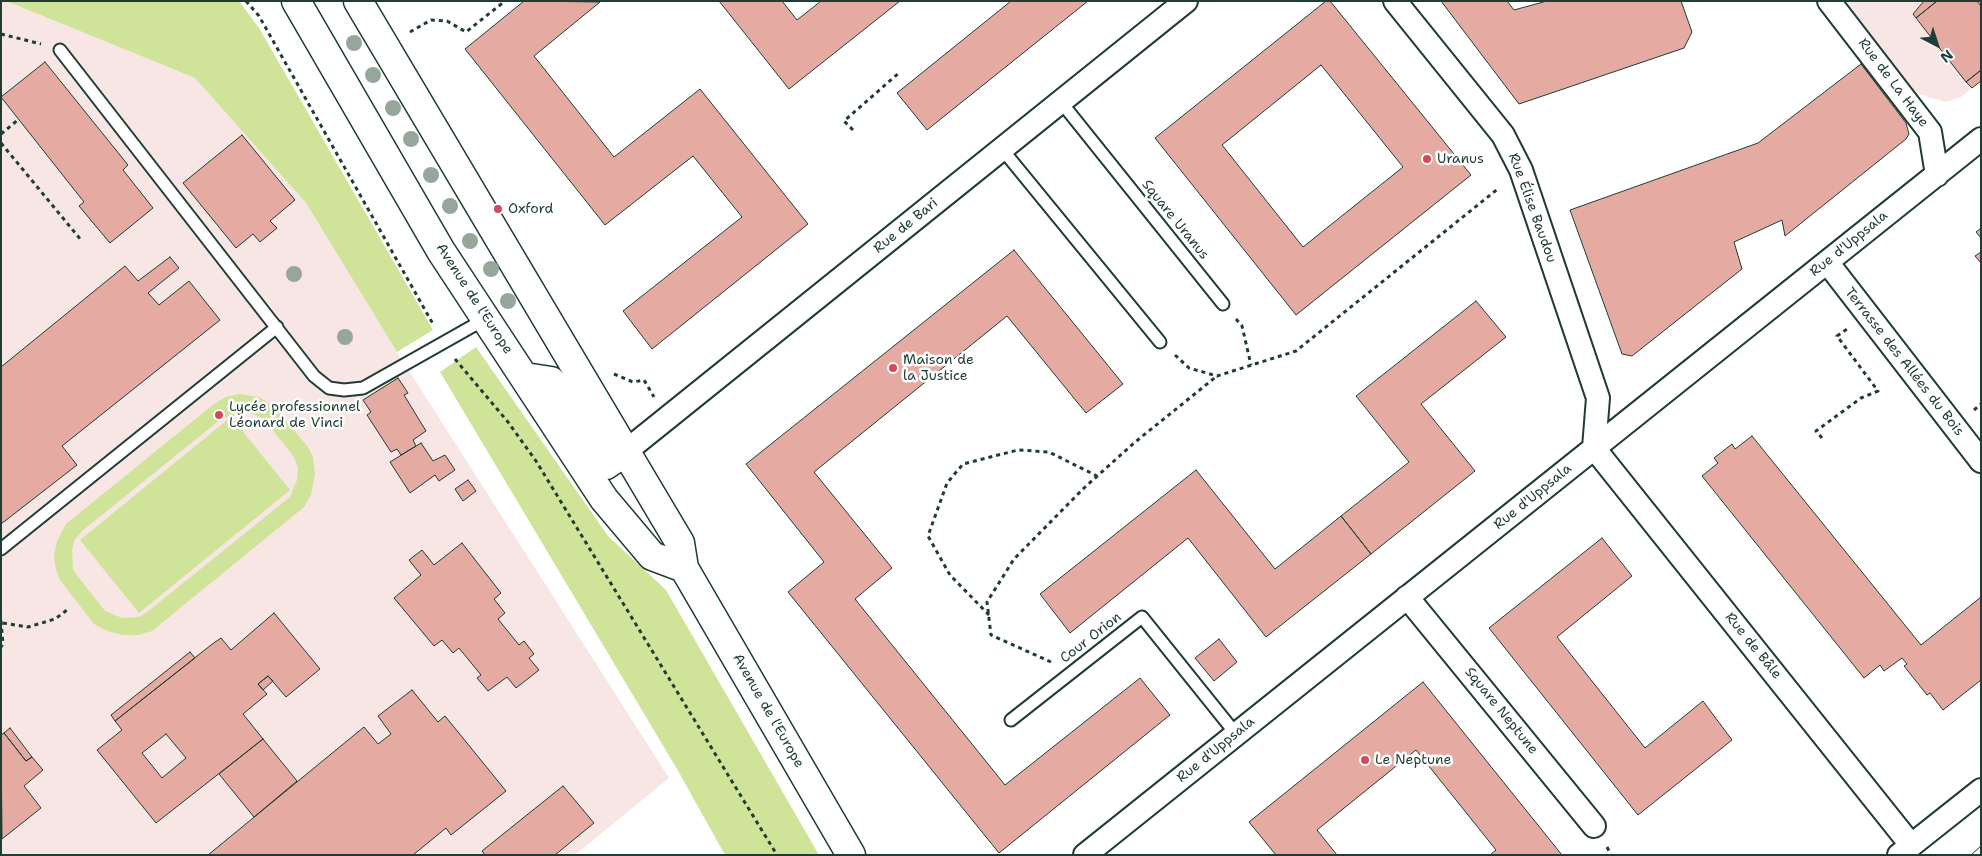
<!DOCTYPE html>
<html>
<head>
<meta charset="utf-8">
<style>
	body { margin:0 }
	#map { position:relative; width:1982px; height:856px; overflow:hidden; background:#fff; font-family:"Shantell Sans",sans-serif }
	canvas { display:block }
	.frame { position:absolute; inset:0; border:2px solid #1f3d34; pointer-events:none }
	.north { position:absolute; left:1912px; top:20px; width:50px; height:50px; -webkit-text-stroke:4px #fff; paint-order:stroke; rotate:140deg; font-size:14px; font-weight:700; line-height:20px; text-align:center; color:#1f3d34 }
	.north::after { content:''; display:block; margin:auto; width:18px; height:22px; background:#1f3d34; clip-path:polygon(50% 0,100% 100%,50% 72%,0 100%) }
</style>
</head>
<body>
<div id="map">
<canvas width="1982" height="856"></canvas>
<div class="frame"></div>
<div class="north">N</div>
</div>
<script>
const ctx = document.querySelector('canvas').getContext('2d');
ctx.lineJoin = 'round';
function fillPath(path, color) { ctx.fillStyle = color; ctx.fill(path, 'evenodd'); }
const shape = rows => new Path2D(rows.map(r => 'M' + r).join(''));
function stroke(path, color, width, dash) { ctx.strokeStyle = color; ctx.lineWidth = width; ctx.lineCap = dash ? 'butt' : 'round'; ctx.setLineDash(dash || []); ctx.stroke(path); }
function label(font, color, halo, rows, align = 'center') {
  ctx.font = font + ' "Shantell Sans",sans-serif'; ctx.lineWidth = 5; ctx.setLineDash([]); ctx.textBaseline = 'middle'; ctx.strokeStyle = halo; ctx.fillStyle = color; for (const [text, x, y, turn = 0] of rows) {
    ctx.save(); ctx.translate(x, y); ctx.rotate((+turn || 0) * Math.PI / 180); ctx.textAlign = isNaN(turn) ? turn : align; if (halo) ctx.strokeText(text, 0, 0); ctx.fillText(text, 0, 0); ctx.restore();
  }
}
fillPath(shape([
	[1,1,6,1,195,78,306,203,397,352,669,778,575,855,1,855],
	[1842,1,1981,1,1981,81,1961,97,1946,102,1919,94,1908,85]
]), '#f7e6e3');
fillPath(shape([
	[6,1,239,1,259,28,433,330,397,352,306,203,195,78],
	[476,347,608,536,666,590,819,855,725,855,677,769,440,372],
	[239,394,259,397,272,405,308,447,313,457,315,474,311,495,304,507,152,631,138,635,123,635,107,631,94,624,60,580,56,570,54,556,57,541,66,524,214,404,226,397],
	[244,412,253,414,264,419,294,457,298,469,297,480,290,497,146,613,138,617,122,618,105,611,73,570,72,550,74,541,82,531,221,419],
	[231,417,290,490,139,613,80,540]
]), '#cfe499');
const building = shape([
	[524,1,600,2,534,56,614,157,700,89,808,224,652,349,623,311,742,217,693,156,605,225,465,49,524,1],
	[719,1,782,1,797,20,821,1,900,1,789,89,719,1],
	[1011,1,1088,1,927,130,897,93,1011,1],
	[1326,1,1330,1,1471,175,1296,315,1155,138,1326,1],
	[1321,65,1403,167,1303,247,1222,145,1321,65],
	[1441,1,1507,1,1514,10,1547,1,1681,1,1692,32,1684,48,1519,104,1441,1],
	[1924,1,1937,1,1916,18,1913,14,1924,1],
	[1937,1,1977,1,1981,6,1981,70,1966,82,1916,18,1937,1],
	[45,62,128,165,123,170,153,208,110,243,79,206,84,202,1,97,45,62],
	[1861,64,1906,123,1909,134,1906,139,1785,236,1782,220,1734,242,1742,269,1632,356,1622,354,1570,210,1758,143,1861,64],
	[1981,70,1981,81,1972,88,1966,82,1981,70],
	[242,135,295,200,270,221,277,228,260,242,253,234,236,248,183,183,242,135],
	[1981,228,1981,238,1976,232,1981,228],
	[1014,250,1123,384,1086,413,1007,316,814,472,892,568,855,599,1005,785,1140,678,1170,715,999,853,788,592,824,562,746,464,1014,250],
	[1981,252,1981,263,1975,256,1981,252],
	[170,257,179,268,148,293,159,305,189,281,220,320,62,446,77,465,1,524,1,367,125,266,138,281,170,257],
	[1476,301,1506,337,1421,404,1475,471,1371,554,1341,516,1409,462,1356,396,1476,301],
	[398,378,408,393,404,395,426,431,413,440,416,446,401,455,397,449,391,452,367,415,371,412,363,400,398,378],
	[1752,436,1921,645,1981,597,1981,680,1943,710,1930,693,1927,695,1904,666,1907,664,1902,658,1884,671,1880,665,1864,678,1702,476,1718,463,1714,458,1732,444,1735,449,1752,436],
	[421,443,433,461,445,455,455,470,439,481,435,475,410,493,390,462,421,443],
	[1196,470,1275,569,1341,516,1371,554,1266,637,1188,538,1070,633,1040,594,1196,470],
	[468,480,476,491,463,501,455,489,468,480],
	[1602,538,1632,576,1557,637,1645,748,1703,701,1732,740,1638,815,1489,628,1602,538],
	[462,543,501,593,494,599,505,613,498,619,519,645,524,641,534,654,529,658,539,670,516,688,507,677,488,691,477,678,481,675,459,648,453,653,442,640,434,646,394,598,421,575,409,560,422,550,434,565,462,543],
	[274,613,320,669,286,697,268,676,258,684,267,694,243,714,263,739,156,823,97,750,122,730,115,721,211,645,221,638,231,650,274,613],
	[166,734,186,758,162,778,142,753,166,734],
	[1219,639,1237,662,1214,681,1195,658,1219,639],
	[190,652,195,658,115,721,111,715,190,652],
	[268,676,273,681,263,690,258,684,268,676],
	[1423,682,1562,855,1490,855,1496,850,1416,750,1317,830,1337,855,1276,855,1249,822,1423,682],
	[412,690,438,722,445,716,506,791,451,835,446,828,413,855,208,855,364,727,378,744,391,734,378,716,412,690],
	[10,728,32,757,26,761,4,733,10,728],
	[4,733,26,761,32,757,43,770,24,786,41,808,2,839,1,735,4,733],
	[263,739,297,781,254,817,219,774,263,739],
	[563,786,594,823,555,855,485,855,482,851,563,786]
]);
fillPath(building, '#e5aba3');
stroke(building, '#1f3d34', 1);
const lane = shape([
	[60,50,314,376,329,388,344,390,363,388,487,318],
	[1061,102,1223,304],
	[1002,149,1160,342],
	[1,549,277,327],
	[1011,720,1142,617,1236,734]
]);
const street = shape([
	[1395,1,1503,135,1521,170,1598,398,1594,448,1911,845],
	[1829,1,1930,132,1937,175],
	[1827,262,1981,461],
	[625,452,1186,1],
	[1407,597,1594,826],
	[1085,855,1981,139],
	[1899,855,1981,790]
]);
const secondary = shape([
	[296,1,441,251,604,499,652,556,684,568],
	[358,1,680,543,684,568,851,855],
	[525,377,551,381,606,465,625,452]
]);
stroke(lane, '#1f3d34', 15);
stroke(street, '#1f3d34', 26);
stroke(secondary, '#1f3d34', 31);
stroke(shape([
	[246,1,259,16,433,324],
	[410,32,431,20,447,21,466,32,505,1],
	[1,34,41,44],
	[853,130,844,121,900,72],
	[1,134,19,119],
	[1,143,81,240],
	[1236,319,1242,326,1251,365],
	[1175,355,1189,368,1217,376,1296,351,1499,188],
	[455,359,508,422,536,461,777,855],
	[614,374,633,382,644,380,654,397],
	[1974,410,1981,404],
	[1822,438,1816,431,1861,398,1878,391,1837,336,1847,329],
	[989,615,950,575,928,536,947,483,963,464,1018,450,1049,452,1097,476],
	[1,621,3,644,1,647],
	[3,623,28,627,55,619,67,610],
	[1051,662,991,635,987,602,1014,559,1084,488,1134,443,1217,376],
	[1607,847,1611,855]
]), '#1f3d34', 3, [4, 4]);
stroke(lane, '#fff', 11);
stroke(street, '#fff', 22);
stroke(secondary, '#fff', 28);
stroke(shape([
	[1971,855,1981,846]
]), '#1f3d34', 1);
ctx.fillStyle = '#97a69a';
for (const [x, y] of [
	[354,43],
	[373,75],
	[393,108],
	[411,139],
	[431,175],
	[450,206],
	[470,241],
	[491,269],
	[294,274],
	[508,301],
	[345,337]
]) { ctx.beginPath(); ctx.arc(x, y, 8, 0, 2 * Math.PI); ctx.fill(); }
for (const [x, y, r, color] of [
	[1427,159,5,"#d1495b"],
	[498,209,5,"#d1495b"],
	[893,368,5,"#d1495b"],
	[219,415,5,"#d1495b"],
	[1365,760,5,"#d1495b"]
]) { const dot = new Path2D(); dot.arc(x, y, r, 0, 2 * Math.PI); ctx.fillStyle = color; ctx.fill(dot); stroke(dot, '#fff', 2); }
label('14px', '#1f3d34', '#fff', [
	["Rue de La Haye",1893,83,53],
	["Rue Élise Baudou",1532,208,70],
	["Square Uranus",1175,220,51],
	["Rue de Bari",906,226,-39],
	["Rue d'Uppsala",1849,244,-39],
	["Avenue de l'Europe",474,299,57],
	["Terrasse des Allées du Bois",1904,362,52],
	["Rue d'Uppsala",1533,497,-39],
	["Cour Orion",1091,638,-38],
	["Rue de Bâle",1753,646,51],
	["Avenue de l'Europe",768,711,60],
	["Square Neptune",1501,711,51],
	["Rue d'Uppsala",1216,750,-39]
]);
label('14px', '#1f3d34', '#fff', [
	["Uranus",1437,159],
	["Oxford",508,209],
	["Maison de",903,360],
	["la Justice",903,376],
	["Lycée professionnel",229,407],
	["Léonard de Vinci",229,423],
	["Le Neptune",1375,760]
], 'left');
</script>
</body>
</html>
